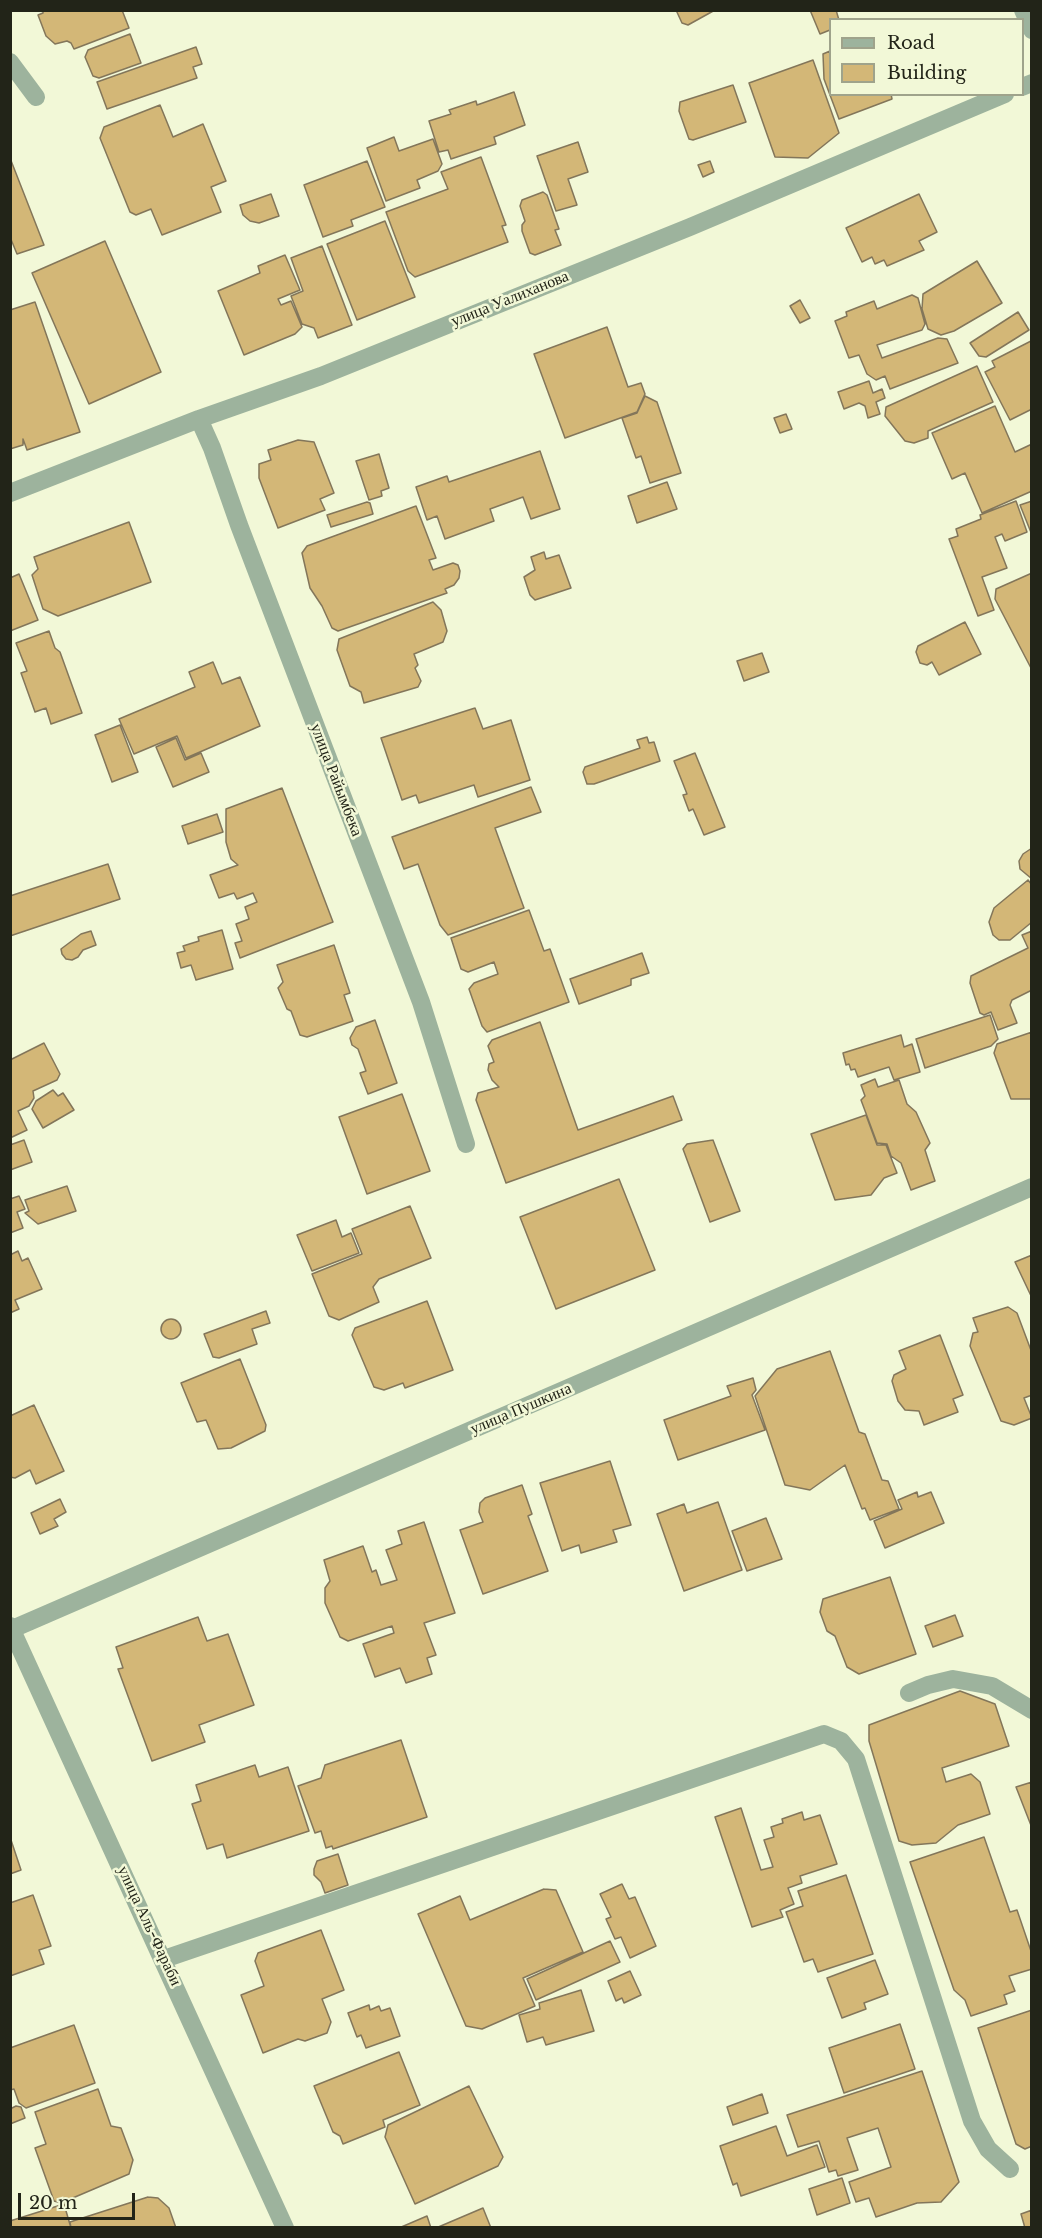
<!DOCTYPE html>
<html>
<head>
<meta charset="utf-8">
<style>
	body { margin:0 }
	#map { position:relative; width:1042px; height:2238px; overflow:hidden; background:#f2f8d7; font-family:"Libre Baskerville",serif }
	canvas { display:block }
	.frame { position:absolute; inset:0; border:12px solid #222418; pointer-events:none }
	.legend { position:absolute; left:829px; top:18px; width:195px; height:78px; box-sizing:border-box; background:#f2f8d7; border:2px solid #9fa38b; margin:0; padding:8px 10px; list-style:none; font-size:18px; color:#222418 }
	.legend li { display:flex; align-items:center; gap:12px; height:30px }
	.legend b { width:30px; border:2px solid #9fa38b }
	.scale { position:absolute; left:18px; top:2193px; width:117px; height:27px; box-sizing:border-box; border:3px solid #222418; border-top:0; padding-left:8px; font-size:18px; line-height:21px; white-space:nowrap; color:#222418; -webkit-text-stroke:4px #f2f8d7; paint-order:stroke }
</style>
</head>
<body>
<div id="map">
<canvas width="1042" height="2238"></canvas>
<div class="frame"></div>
<ul class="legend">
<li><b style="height:8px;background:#9db39d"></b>Road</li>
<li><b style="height:16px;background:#d3b777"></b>Building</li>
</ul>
<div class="scale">20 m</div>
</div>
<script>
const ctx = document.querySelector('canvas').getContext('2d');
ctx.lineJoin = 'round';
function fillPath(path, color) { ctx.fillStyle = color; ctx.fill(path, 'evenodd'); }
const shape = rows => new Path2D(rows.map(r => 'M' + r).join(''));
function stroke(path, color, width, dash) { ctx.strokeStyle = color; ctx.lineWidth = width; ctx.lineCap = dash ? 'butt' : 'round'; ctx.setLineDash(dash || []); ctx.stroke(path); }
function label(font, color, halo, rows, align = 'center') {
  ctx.font = font + ' "Libre Baskerville",serif'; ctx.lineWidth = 5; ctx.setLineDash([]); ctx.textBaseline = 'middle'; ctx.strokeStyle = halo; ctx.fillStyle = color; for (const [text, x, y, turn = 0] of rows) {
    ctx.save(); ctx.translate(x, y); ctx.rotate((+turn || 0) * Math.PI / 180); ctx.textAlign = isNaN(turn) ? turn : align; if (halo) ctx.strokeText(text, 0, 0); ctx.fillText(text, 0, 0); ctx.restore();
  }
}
const building = shape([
	[43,10,122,10,129,28,74,49,71,43,67,41,55,44,46,36,38,15,43,13,43,10],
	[676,10,715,10,688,25,682,23,676,10],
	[810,10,836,10,839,20,830,20,830,30,820,34,810,10],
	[130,34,141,63,99,78,93,76,85,57,88,50,130,34],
	[196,47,202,64,193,67,197,78,107,109,97,82,196,47],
	[830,51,830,94,891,94,892,99,839,119,824,79,823,54,830,51],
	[813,60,839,133,808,158,775,157,749,83,813,60],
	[733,85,746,122,693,140,689,139,679,111,680,102,733,85],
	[514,92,525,125,494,137,496,144,451,159,448,150,439,152,429,121,451,114,449,110,476,101,477,105,514,92],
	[160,105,173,137,203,124,226,181,211,187,221,212,162,235,151,209,136,215,130,212,100,138,104,127,160,105],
	[394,137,399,151,433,139,442,164,438,171,417,180,420,188,386,201,367,148,394,137],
	[578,142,588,172,568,179,577,205,556,211,537,156,578,142],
	[481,157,506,225,502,226,508,242,415,277,408,271,386,212,448,189,441,172,481,157],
	[10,158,44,245,17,254,10,237,10,158],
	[367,161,385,207,351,220,353,226,323,237,304,185,367,161],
	[710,161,714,172,703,177,698,165,710,161],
	[543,192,547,195,559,229,555,230,561,245,535,255,530,253,522,231,522,225,525,221,520,206,522,200,543,192],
	[271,194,279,216,259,223,250,221,243,215,240,205,271,194],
	[919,194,937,232,919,241,924,250,887,266,884,260,875,264,872,257,862,262,846,228,919,194],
	[385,221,415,297,357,320,327,244,385,221],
	[105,241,161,372,89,404,32,273,105,241],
	[322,246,352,325,318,338,314,328,302,324,291,296,303,291,291,258,322,246],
	[285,255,300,290,278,299,281,305,291,301,302,327,295,334,244,355,218,291,260,273,258,266,285,255],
	[977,261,1002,303,954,331,941,335,928,329,922,309,923,294,977,261],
	[912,295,918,298,925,324,922,330,877,345,882,358,938,338,947,339,958,363,890,389,885,376,876,380,867,374,859,355,849,358,835,321,847,316,846,312,874,301,877,309,912,295],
	[800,300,810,318,800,323,790,306,800,300],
	[35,302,80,432,27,450,23,439,23,445,10,449,10,310,35,302],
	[1018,312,1029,330,986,357,979,356,970,343,1018,312],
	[607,327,628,387,641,383,645,394,637,412,565,438,534,354,607,327],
	[1031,341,1032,409,1010,420,985,372,995,367,992,361,1031,341],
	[977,366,993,402,928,431,928,438,914,443,905,441,885,416,886,407,977,366],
	[869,381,873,393,882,389,885,398,876,402,880,414,868,418,865,406,859,403,844,409,838,392,869,381],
	[645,396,657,402,681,473,650,483,641,456,636,458,622,418,637,413,645,396],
	[995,406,1015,452,1032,444,1032,491,982,513,965,473,952,479,932,433,995,406],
	[786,414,792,429,780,433,774,418,786,414],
	[298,440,314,442,334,493,320,499,325,510,278,528,259,478,259,464,271,460,268,450,298,440],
	[540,451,560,509,531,519,523,497,490,509,494,521,445,539,437,516,427,520,416,487,447,476,449,482,540,451],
	[379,454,389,488,381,491,382,496,369,500,356,461,379,454],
	[667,482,677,509,637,523,628,496,667,482],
	[1016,501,1027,532,1005,541,1002,534,995,537,1007,568,982,577,994,610,978,616,949,539,958,536,956,529,981,519,980,515,1016,501],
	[1032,501,1032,535,1020,505,1032,501],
	[367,502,370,503,373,514,331,527,327,515,367,502],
	[416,506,436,558,429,560,433,570,453,563,458,565,460,571,459,578,454,585,445,589,447,593,338,631,332,628,322,606,310,588,302,553,307,546,416,506],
	[129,522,151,582,58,616,43,609,32,575,38,569,34,557,129,522],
	[544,552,546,559,559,555,571,588,535,600,530,595,524,577,535,570,531,557,544,552],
	[1032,573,1032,670,995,599,996,589,1032,573],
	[19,574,38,620,10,631,10,578,19,574],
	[433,602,441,610,447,631,443,642,414,654,418,665,415,668,421,681,418,687,364,703,361,692,350,686,337,650,339,639,433,602],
	[965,622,981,654,939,675,932,662,927,665,920,663,916,652,918,646,965,622],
	[49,631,55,648,60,652,82,713,51,724,46,708,35,712,21,673,27,671,16,643,49,631],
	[762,653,769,672,744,681,737,661,762,653],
	[213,662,222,684,240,677,260,726,186,758,177,736,134,754,119,719,195,687,189,672,213,662],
	[475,708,483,729,511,720,530,780,478,797,474,785,419,803,416,795,402,800,381,738,475,708],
	[120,725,138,772,112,782,95,735,120,725],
	[647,737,649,743,654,742,660,761,594,784,587,784,583,772,585,767,640,748,637,740,647,737],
	[176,738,185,760,201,753,209,772,173,787,156,747,176,738],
	[695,753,725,827,704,835,693,809,689,811,683,795,687,794,674,761,695,753],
	[531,787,541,812,495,828,524,908,448,935,440,925,418,864,404,869,392,837,531,787],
	[282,788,333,922,240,958,235,943,242,941,236,924,249,919,245,907,257,902,253,893,237,899,234,893,219,898,210,875,238,865,231,859,226,842,226,809,282,788],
	[217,814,223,832,188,844,182,826,217,814],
	[1032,848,1032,879,1020,869,1019,861,1023,854,1032,848],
	[108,864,120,899,10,936,10,896,108,864],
	[1028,880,1032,885,1032,922,1010,940,999,940,993,935,989,922,994,908,1028,880],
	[529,910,544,951,550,949,569,1002,487,1032,482,1026,469,989,474,983,498,974,494,962,468,972,461,969,451,938,529,910],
	[222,930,233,969,196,980,191,965,181,968,177,953,185,951,183,946,199,941,198,937,222,930],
	[91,931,96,945,83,950,78,957,72,960,66,959,62,954,61,949,81,934,91,931],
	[1032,931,1032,990,1012,1000,1010,1005,1017,1023,998,1030,991,1012,984,1015,980,1013,970,983,971,976,1028,948,1022,935,1032,931],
	[334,945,350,993,344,995,353,1021,307,1037,300,1035,291,1011,287,1009,278,988,283,982,277,965,334,945],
	[642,953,649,973,631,979,631,985,579,1004,570,979,642,953],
	[990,1015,998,1039,991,1046,925,1068,916,1039,990,1015],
	[375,1020,397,1083,368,1094,360,1073,366,1071,358,1049,352,1045,350,1038,356,1027,375,1020],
	[540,1022,578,1130,673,1096,682,1120,506,1183,476,1100,478,1093,499,1087,492,1080,488,1070,489,1064,494,1062,488,1046,492,1040,540,1022],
	[1032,1032,1032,1099,1011,1099,994,1053,997,1044,1032,1032],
	[901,1035,904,1047,912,1044,920,1072,894,1080,889,1067,858,1077,855,1069,851,1070,849,1064,846,1065,843,1053,901,1035],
	[44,1043,60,1074,57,1080,33,1091,34,1098,29,1106,18,1111,27,1130,10,1138,10,1060,44,1043],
	[875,1079,878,1087,899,1080,907,1104,916,1112,930,1143,925,1150,935,1181,911,1190,901,1163,891,1156,887,1144,877,1143,861,1100,865,1096,861,1085,875,1079],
	[53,1090,58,1096,63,1093,74,1110,43,1128,32,1109,36,1101,53,1090],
	[402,1094,430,1171,367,1194,339,1117,402,1094],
	[866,1115,877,1145,886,1145,897,1173,884,1178,871,1195,835,1200,811,1134,866,1115],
	[24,1140,32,1162,10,1170,10,1145,24,1140],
	[713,1140,740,1211,710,1222,683,1149,687,1144,713,1140],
	[619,1179,655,1270,556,1309,520,1217,619,1179],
	[67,1186,76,1211,38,1224,25,1213,29,1211,25,1200,67,1186],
	[19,1196,25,1209,17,1212,23,1228,10,1233,10,1199,19,1196],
	[410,1206,431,1258,379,1279,373,1287,379,1302,339,1320,329,1316,312,1274,362,1254,352,1229,410,1206],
	[336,1220,342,1237,351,1233,359,1253,312,1271,297,1235,336,1220],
	[18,1251,22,1261,28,1258,42,1289,15,1300,19,1309,10,1313,10,1255,18,1251],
	[1032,1255,1032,1298,1015,1262,1032,1255],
	[427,1301,453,1370,405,1388,403,1383,384,1390,374,1387,352,1335,355,1328,427,1301],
	[1008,1307,1017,1313,1032,1353,1032,1395,1024,1398,1032,1418,1014,1425,1001,1421,970,1346,973,1333,978,1332,973,1318,1008,1307],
	[266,1311,270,1323,252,1329,257,1344,219,1358,213,1357,204,1334,266,1311],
	'161 1329a10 10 0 1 1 20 0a10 10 0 1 1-20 0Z',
	[940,1335,963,1395,953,1399,958,1412,924,1425,919,1411,905,1410,898,1401,892,1381,894,1375,906,1369,899,1351,940,1335],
	[830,1351,859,1432,865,1434,882,1480,888,1481,899,1509,870,1520,865,1508,862,1509,845,1465,810,1490,785,1485,755,1396,777,1369,830,1351],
	[240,1359,266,1425,265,1431,231,1448,218,1449,206,1420,197,1422,181,1383,240,1359],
	[753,1378,756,1390,752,1395,765,1430,678,1460,664,1420,731,1396,727,1386,753,1378],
	[34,1405,64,1471,36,1484,30,1470,15,1478,10,1477,10,1416,34,1405],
	[610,1461,631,1525,613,1530,617,1542,581,1553,579,1545,562,1551,540,1483,610,1461],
	[522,1485,532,1514,528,1516,548,1571,483,1594,460,1530,483,1522,479,1512,480,1503,485,1498,522,1485],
	[917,1492,918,1497,931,1492,944,1523,885,1548,874,1521,902,1509,898,1500,917,1492],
	[60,1499,66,1512,54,1519,58,1526,40,1534,31,1513,60,1499],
	[718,1502,742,1570,684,1591,657,1514,684,1504,687,1513,718,1502],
	[766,1518,782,1559,747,1571,732,1531,766,1518],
	[424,1522,455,1613,424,1623,436,1655,427,1658,432,1674,406,1683,400,1668,375,1677,363,1644,394,1633,392,1626,348,1641,340,1637,325,1603,325,1588,330,1581,324,1560,363,1546,372,1572,376,1570,381,1585,397,1580,386,1550,402,1544,398,1531,424,1522],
	[890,1577,916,1654,859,1674,847,1667,835,1636,827,1631,820,1612,823,1599,890,1577],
	[955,1615,963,1636,933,1647,925,1626,955,1615],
	[198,1617,207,1641,228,1634,254,1705,199,1725,205,1742,152,1761,118,1669,123,1668,116,1647,198,1617],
	[960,1691,995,1704,1009,1746,942,1768,946,1782,971,1774,980,1782,990,1814,958,1825,936,1843,912,1845,899,1841,869,1741,869,1725,960,1691],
	[401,1740,427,1817,333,1849,332,1846,326,1848,321,1831,315,1833,298,1786,321,1778,325,1765,401,1740],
	[255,1765,259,1777,288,1767,309,1831,227,1858,223,1844,207,1849,192,1804,201,1801,196,1785,255,1765],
	[1032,1782,1032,1828,1016,1787,1032,1782],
	[741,1808,761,1870,773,1867,764,1840,774,1837,771,1827,783,1823,782,1819,802,1812,804,1820,820,1815,837,1864,800,1876,802,1883,788,1888,794,1904,780,1910,783,1917,752,1927,715,1817,741,1808],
	[10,1837,21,1870,10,1874,10,1837],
	[984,1837,1010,1912,1017,1910,1032,1954,1032,1969,1009,1976,1015,1991,1004,1995,1007,2004,971,2016,965,2000,954,1990,910,1862,984,1837],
	[338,1854,348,1885,325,1893,321,1882,314,1875,314,1869,317,1861,338,1854],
	[846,1875,873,1954,818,1972,813,1959,804,1962,786,1912,803,1906,798,1891,846,1875],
	[622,1884,629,1899,635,1897,656,1946,630,1958,621,1937,615,1939,606,1919,611,1917,600,1894,622,1884],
	[544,1889,556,1890,583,1952,523,1978,535,2006,482,2029,466,2026,418,1914,460,1896,470,1920,544,1889],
	[33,1895,51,1946,39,1950,44,1964,10,1976,10,1903,33,1895],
	[321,1930,344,1990,322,1999,331,2022,327,2033,305,2041,298,2039,263,2053,241,1995,264,1986,255,1961,258,1953,321,1930],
	[610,1941,620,1962,536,2000,527,1979,610,1941],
	[875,1960,888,1994,864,2003,866,2009,842,2018,827,1978,875,1960],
	[630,1971,641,1995,624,2003,622,1998,616,2001,608,1981,630,1971],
	[581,1990,594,2031,546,2045,543,2037,527,2042,519,2015,540,2009,539,2003,581,1990],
	[369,2005,370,2010,379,2006,381,2011,390,2008,400,2036,366,2048,361,2035,357,2037,348,2013,369,2005],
	[1032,2010,1032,2146,1025,2149,1016,2144,978,2028,1032,2010],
	[900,2024,915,2069,844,2093,829,2048,900,2024],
	[74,2025,95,2083,26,2108,19,2103,14,2089,10,2090,10,2048,74,2025],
	[399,2052,420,2105,383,2120,385,2127,343,2144,340,2136,333,2132,314,2086,399,2052],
	[922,2071,959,2182,941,2202,917,2203,876,2217,869,2198,856,2202,849,2182,891,2167,878,2128,847,2138,858,2170,838,2176,836,2170,829,2172,819,2141,798,2147,787,2115,922,2071],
	[469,2086,503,2157,498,2166,415,2204,385,2137,388,2125,469,2086],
	[98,2089,111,2126,121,2128,133,2160,129,2174,61,2203,54,2201,35,2148,46,2144,35,2112,98,2089],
	[762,2094,768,2113,733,2125,727,2107,762,2094],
	[16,2106,21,2107,25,2118,10,2124,10,2109,16,2106],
	[776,2126,787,2156,817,2145,825,2167,741,2196,737,2183,733,2185,720,2146,776,2126],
	[842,2178,850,2203,817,2215,809,2189,842,2178],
	[148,2197,158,2198,169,2208,176,2228,71,2228,70,2222,148,2197],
	[64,2204,71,2228,10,2228,10,2221,64,2204],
	[483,2208,491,2228,436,2228,483,2208],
	[1032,2210,1032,2228,1025,2228,1021,2214,1032,2210],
	[427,2216,431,2228,399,2228,427,2216]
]);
fillPath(building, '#d3b777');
stroke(building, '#83765a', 1.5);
stroke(shape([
	[1023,10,1032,30],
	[10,62,36,97],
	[1022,87,1032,83],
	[199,419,212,448,239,525,421,1002,466,1144],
	[10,493,199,419,321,376,690,227,1005,94],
	[10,1626,285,2228],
	[10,1630,1032,1187],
	[909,1693,928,1685,953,1679,992,1686,1032,1710],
	[164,1959,824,1734,841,1741,856,1759,972,2121,988,2149,1010,2169]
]), '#9db39d', 18);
label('16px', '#222418', '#f2f8d7', [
	["улица Уалиханова",510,299,-22],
	["улица Райымбека",336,780,69],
	["улица Пушкина",521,1409,-23],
	["улица Аль-Фараби",149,1926,65]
]);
</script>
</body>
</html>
